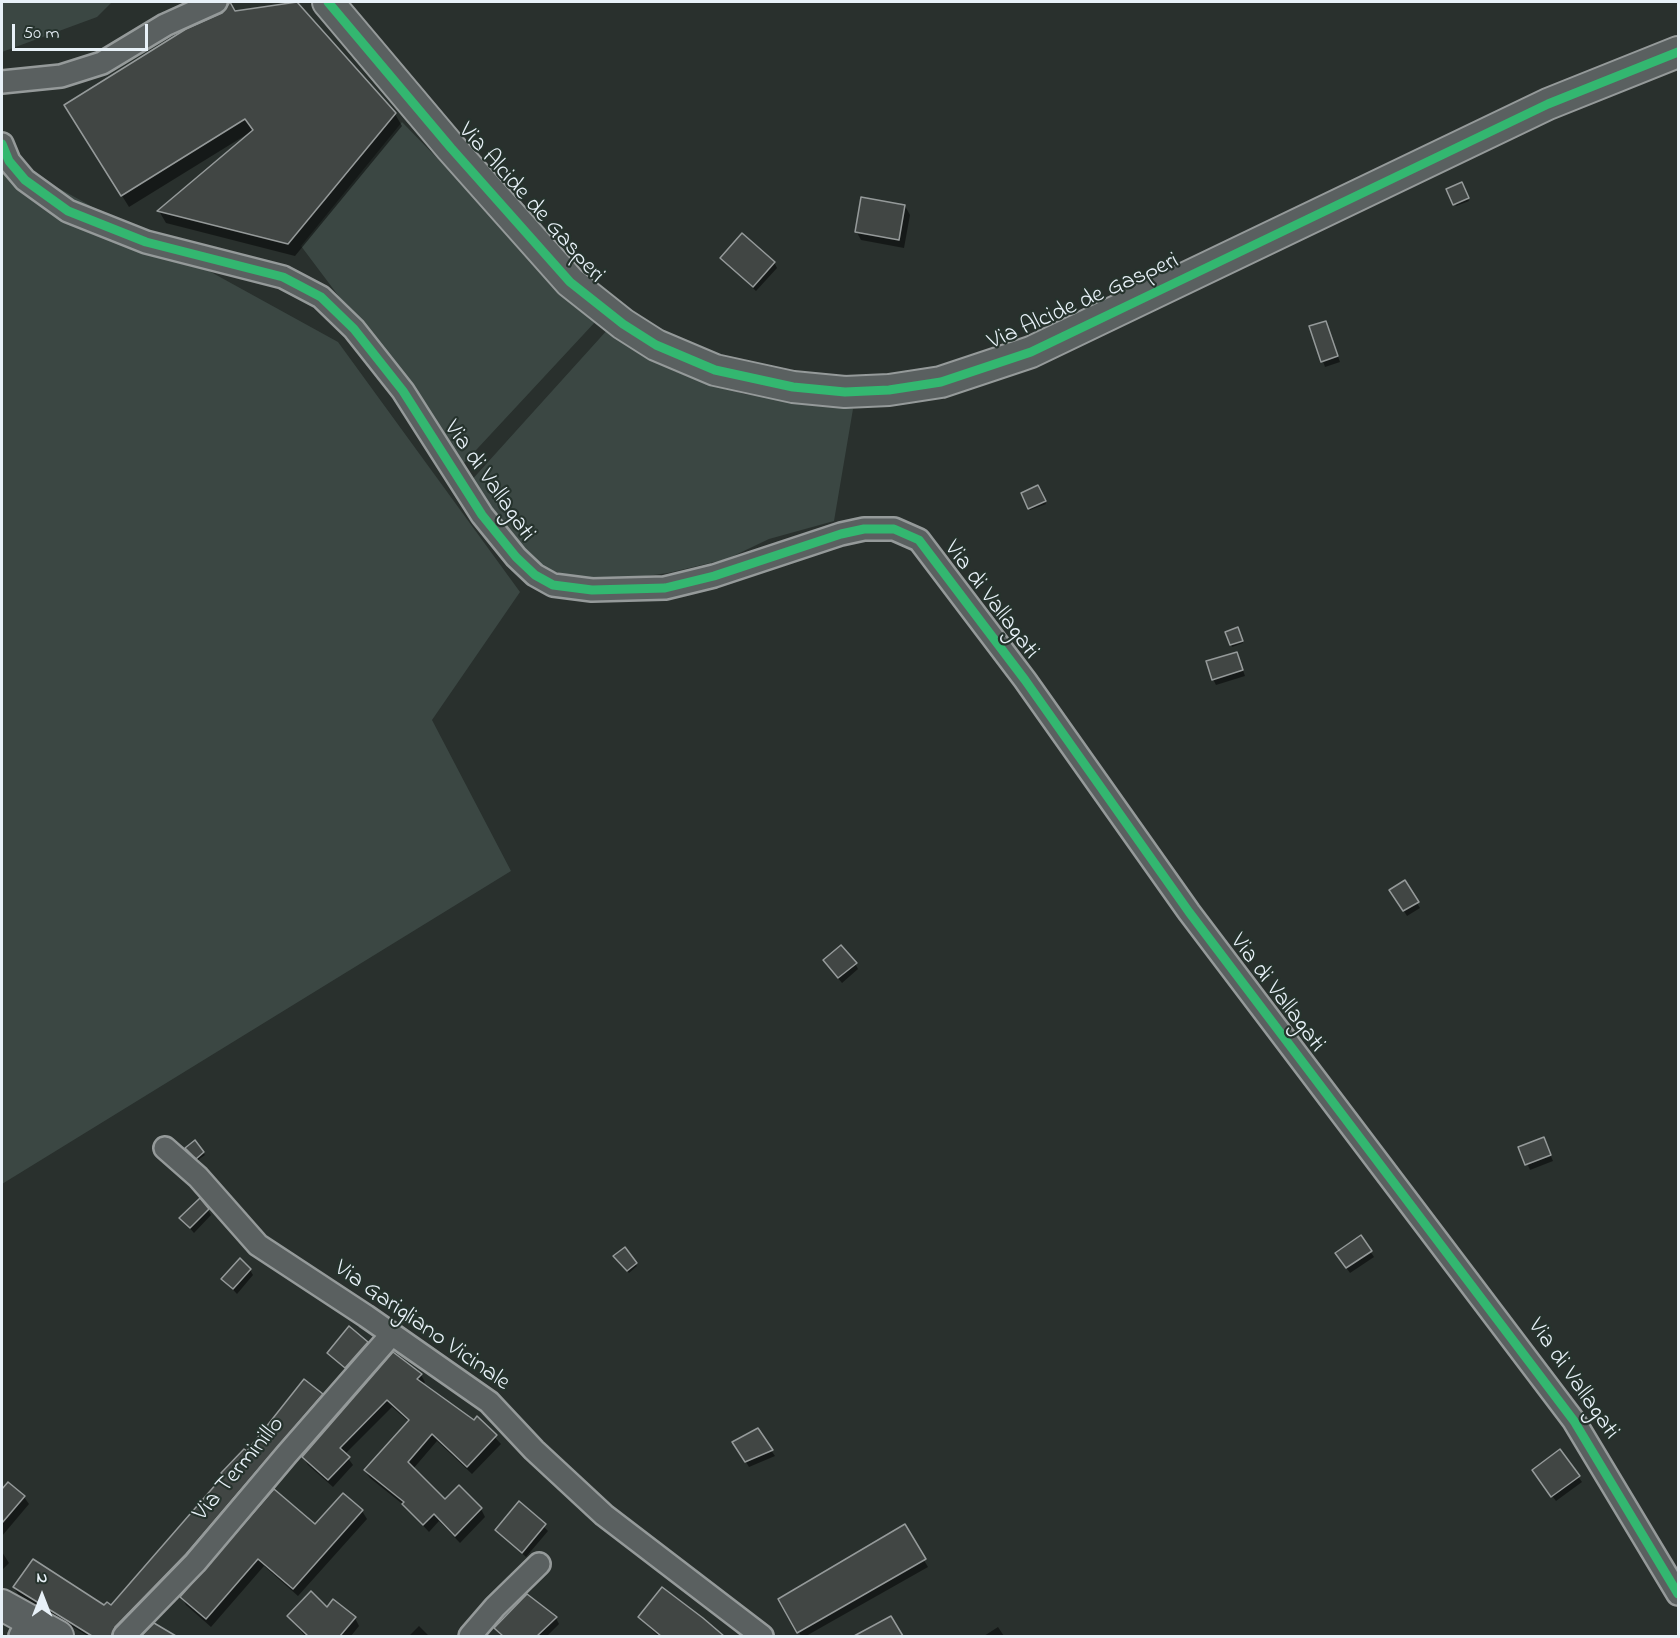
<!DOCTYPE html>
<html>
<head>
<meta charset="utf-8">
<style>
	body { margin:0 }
	#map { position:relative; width:1680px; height:1638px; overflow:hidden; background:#29302d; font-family:"Indie Flower",sans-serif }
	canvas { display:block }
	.frame { position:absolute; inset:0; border:3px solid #e8f1f8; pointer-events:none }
	.north { position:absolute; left:12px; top:1566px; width:60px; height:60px; -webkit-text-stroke:4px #26332d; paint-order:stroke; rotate:0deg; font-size:16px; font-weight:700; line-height:24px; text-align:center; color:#e8f1f8 }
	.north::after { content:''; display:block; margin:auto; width:21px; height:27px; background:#e8f1f8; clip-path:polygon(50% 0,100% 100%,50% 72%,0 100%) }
	.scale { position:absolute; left:12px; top:24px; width:136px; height:27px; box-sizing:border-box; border:3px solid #e8f1f8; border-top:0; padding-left:8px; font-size:18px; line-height:21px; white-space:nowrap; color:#e8f1f8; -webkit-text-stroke:4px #26332d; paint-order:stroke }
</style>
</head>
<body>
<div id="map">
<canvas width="1680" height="1638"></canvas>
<div class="frame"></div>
<div class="north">N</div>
<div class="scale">50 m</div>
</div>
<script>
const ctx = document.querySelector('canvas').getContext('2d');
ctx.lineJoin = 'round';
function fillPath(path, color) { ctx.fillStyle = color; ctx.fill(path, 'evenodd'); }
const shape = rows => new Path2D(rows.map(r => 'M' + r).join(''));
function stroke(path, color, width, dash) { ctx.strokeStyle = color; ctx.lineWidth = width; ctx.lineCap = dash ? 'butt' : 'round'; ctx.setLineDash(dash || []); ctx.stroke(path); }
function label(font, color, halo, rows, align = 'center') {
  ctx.font = font + ' "Indie Flower",sans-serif'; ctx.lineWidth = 4.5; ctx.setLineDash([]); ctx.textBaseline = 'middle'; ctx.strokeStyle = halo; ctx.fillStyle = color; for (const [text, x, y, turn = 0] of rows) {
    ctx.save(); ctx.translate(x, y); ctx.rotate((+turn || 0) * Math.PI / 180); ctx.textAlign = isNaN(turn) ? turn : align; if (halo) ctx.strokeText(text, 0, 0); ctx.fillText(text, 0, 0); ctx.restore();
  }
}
fillPath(shape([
	[2,2,112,2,97,17,2,52],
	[402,122,596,321,464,463,301,246],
	[2,157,338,342,520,592,432,720,511,871,2,1184],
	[609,328,674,371,744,394,853,409,834,521,769,539,727,559,668,573,595,583,532,565,497,513,469,483]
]), '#3b4743');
fillPath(shape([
	[395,114,402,126,295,256,166,223,159,211,249,133,129,207,73,117],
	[1461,184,1469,201,1456,206,1448,190],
	[905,206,910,215,904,248,861,240,856,231],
	[722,259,774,262,777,268,756,291],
	[1325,322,1340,362,1325,367,1311,327],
	[1038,487,1046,504,1030,510,1023,494],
	[1239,631,1243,643,1232,647,1227,633],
	[1239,659,1245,676,1216,685,1213,679],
	[1404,882,1420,908,1407,916,1391,890],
	[855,963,858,969,842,983,828,966],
	[1546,1145,1553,1161,1530,1170,1520,1148],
	[188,1151,203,1153,205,1155,198,1160],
	[208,1210,211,1215,194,1233,181,1218],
	[624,1249,637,1266,629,1273,617,1259],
	[1370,1251,1374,1257,1350,1273,1340,1259],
	[250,1270,253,1275,237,1294,223,1279],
	[367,1343,370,1349,349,1373,328,1353],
	[421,1375,425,1382,423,1385,475,1422,478,1419,501,1444,472,1474,437,1441,413,1469,445,1501,459,1487,481,1509,485,1517,460,1543,439,1521,429,1532,405,1506,370,1478,365,1471,409,1422,392,1407,345,1454,353,1465,333,1487,308,1465,303,1457],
	[322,1395,325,1401,117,1636,88,1636,18,1594,14,1588,111,1607,225,1476,223,1474],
	[757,1430,775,1456,749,1467,734,1442],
	[1560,1451,1582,1482,1556,1501,1537,1476],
	[8,1484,24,1497,29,1504,2,1536,2,1492],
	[520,1503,548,1531,526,1557,497,1530],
	[362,1511,367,1519,298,1596,264,1566,211,1627,186,1605,182,1597,315,1526],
	[904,1527,928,1567,806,1636,801,1636,780,1600],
	[2,1552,9,1563,2,1570],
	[662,1590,721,1636,658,1636,639,1617],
	[328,1609,355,1618,359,1626,351,1636,305,1636,288,1616],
	[556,1618,559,1624,547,1636,501,1636,495,1628],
	[891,1618,901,1636,857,1636],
	[419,1626,429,1636,409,1636],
	[998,1627,1004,1636,984,1636]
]), '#0007');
const building = shape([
	[230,2,235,11,297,2,396,113,288,244,157,211,253,130,245,119,121,196,64,105,186,29,222,13,230,2],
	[1462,182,1469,198,1453,205,1446,189,1462,182],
	[861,197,905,205,899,240,855,232,861,197],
	[742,233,775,262,753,287,720,258,742,233],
	[1326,321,1338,356,1321,362,1309,326,1326,321],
	[1038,485,1046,501,1028,509,1021,493,1038,485],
	[1238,627,1243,641,1230,645,1225,632,1238,627],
	[1237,652,1243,670,1212,680,1206,661,1237,652],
	[1405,880,1419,902,1403,911,1389,890,1405,880],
	[841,945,857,963,838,978,823,960,841,945],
	[1544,1137,1551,1155,1525,1165,1518,1147,1544,1137],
	[195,1140,204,1152,196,1159,185,1148,195,1140],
	[200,1198,209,1209,190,1228,179,1218,200,1198],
	[1361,1235,1372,1251,1346,1268,1335,1253,1361,1235],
	[625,1247,637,1263,627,1271,613,1256,625,1247],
	[240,1258,251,1269,233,1289,221,1279,240,1258],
	[349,1326,368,1342,345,1368,327,1353,349,1326],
	[393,1352,422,1374,417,1379,474,1420,477,1416,497,1435,467,1467,432,1434,408,1462,445,1499,459,1485,482,1508,455,1536,434,1514,423,1525,402,1504,404,1502,364,1470,409,1420,387,1400,340,1448,350,1457,328,1480,302,1457,393,1352],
	[304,1379,323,1394,186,1554,115,1627,112,1636,92,1636,13,1587,33,1559,104,1605,107,1602,111,1605,224,1475,221,1473,244,1449,247,1451,304,1379],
	[758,1428,773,1450,745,1462,732,1442,758,1428],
	[1560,1449,1580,1476,1551,1497,1532,1470,1560,1449],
	[8,1482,25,1496,2,1523,2,1489,8,1482],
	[274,1489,315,1524,343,1493,363,1510,293,1589,258,1559,206,1619,180,1597,274,1489],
	[519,1501,546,1524,522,1553,495,1530,519,1501],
	[905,1524,926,1559,797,1633,778,1599,905,1524],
	[662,1587,703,1618,724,1636,661,1636,638,1617,662,1587],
	[311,1591,327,1607,333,1599,356,1617,340,1636,308,1636,287,1616,311,1591],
	[527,1594,557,1617,537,1636,503,1636,494,1628,527,1594],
	[891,1616,903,1636,854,1636,891,1616],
	[154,1623,176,1636,141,1636,154,1623]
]);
fillPath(building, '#414644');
stroke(building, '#959a9a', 1.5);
const street = shape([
	[2,82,61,76,102,63,165,25,216,2],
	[2,144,9,161,25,180,68,211,146,242,283,277,321,297,354,329,403,391,482,515,516,557,535,575,553,585,592,590,665,588,714,576,841,534,864,529,894,529,919,540,1025,680,1189,912,1574,1421,1678,1594],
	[165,1148,198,1177,258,1245,366,1316,489,1402,534,1450,604,1515,762,1636],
	[20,1636,29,1620],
	[124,1636,195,1563,287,1454,392,1334],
	[470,1636,495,1607,539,1564]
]);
const secondary = shape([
	[328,2,451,148,570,282,623,324,656,345,715,370,793,387,845,392,889,390,941,382,1031,352,1548,104,1678,52],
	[2,1605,58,1636]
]);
stroke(street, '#959a9a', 26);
stroke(secondary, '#959a9a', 34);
stroke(street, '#5a6060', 21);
stroke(secondary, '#5a6060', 30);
stroke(shape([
	[328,2,451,148,570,282,623,324,656,345,715,370,793,387,845,392,889,390,941,382,1031,352,1548,104,1678,52],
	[2,144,9,161,25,180,68,211,146,242,283,277,321,297,354,329,403,391,482,515,516,557,535,575,553,585,592,590,665,588,714,576,841,534,864,529,894,529,919,540,1025,680,1189,912,1574,1421,1678,1594]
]), '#33b770', 9);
label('24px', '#e8f1f8', '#26332d', [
	["Via Alcide de Gasperi",530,204,48],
	["Via Alcide de Gasperi",1084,303,-24],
	["Via di Vallagati",488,482,55],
	["Via di Vallagati",990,601,53],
	["Via di Vallagati",1276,994,53],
	["Via Garigliano Vicinale",421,1327,35],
	["Via di Vallagati",1572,1380,55],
	["Via Terminillo",240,1470,-50]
]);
</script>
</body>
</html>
